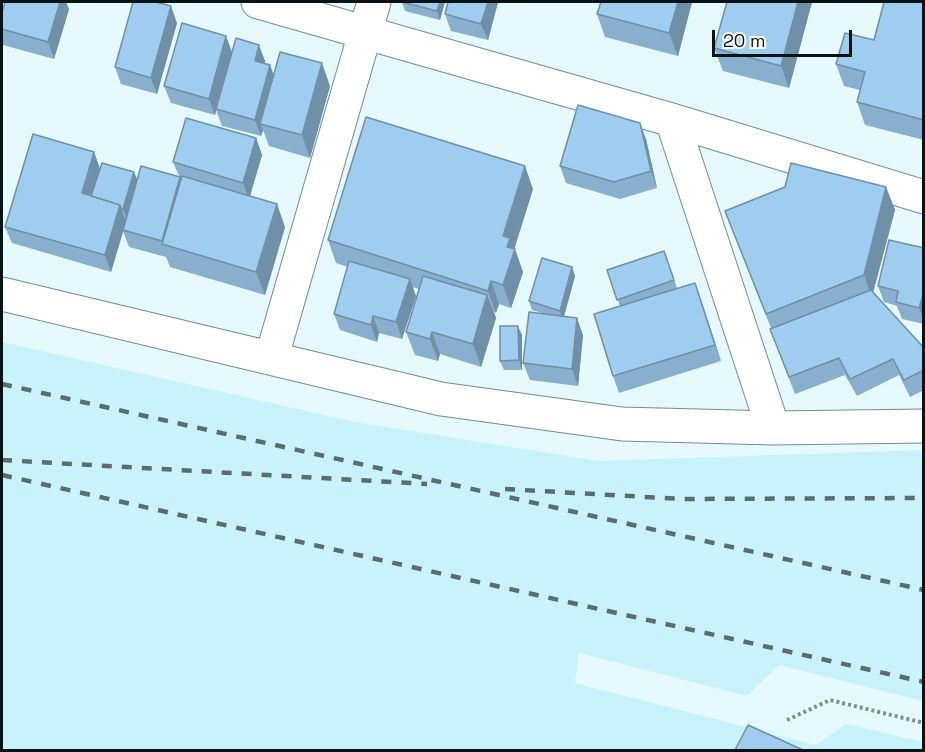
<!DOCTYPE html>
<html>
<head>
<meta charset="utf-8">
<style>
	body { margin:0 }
	#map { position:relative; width:925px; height:752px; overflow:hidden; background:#e6fafd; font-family:"Space Grotesk",sans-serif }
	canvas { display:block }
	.frame { position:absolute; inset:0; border:3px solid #071315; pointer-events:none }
	.scale { position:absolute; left:712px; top:30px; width:140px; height:27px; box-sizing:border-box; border:3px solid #071315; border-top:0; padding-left:8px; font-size:18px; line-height:21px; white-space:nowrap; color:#071315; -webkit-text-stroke:4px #fff; paint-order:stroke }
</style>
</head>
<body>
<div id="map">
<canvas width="925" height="752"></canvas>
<div class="frame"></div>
<div class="scale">20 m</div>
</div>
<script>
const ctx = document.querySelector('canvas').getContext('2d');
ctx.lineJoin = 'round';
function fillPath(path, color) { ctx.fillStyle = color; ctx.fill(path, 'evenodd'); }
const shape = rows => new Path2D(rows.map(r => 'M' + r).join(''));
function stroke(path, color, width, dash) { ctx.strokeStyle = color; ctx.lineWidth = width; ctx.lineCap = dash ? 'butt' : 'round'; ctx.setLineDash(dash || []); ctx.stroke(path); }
fillPath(shape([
	[2,342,355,422,599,461,923,450,923,701,779,665,747,696,579,653,575,683,816,745,846,724,923,742,923,750,2,750]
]), '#c8f3fb');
const minor = shape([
	[258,2,672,120,924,197],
	[672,120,773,428],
	[2,294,441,399,622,424,773,428,924,426],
	[272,356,374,2]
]);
stroke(minor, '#708e94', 35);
stroke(shape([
	[787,720,830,700,924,723]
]), '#809193', 4, [3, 3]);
stroke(minor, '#fff', 33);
stroke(shape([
	[2,384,924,590],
	[2,460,427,484],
	[2,475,924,682],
	[505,489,682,499,924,498]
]), '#5d6c6f', 4.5, [10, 10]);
fillPath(shape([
	[402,2,445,2,440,20,405,11],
	[498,2,488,40,451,31,445,14],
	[692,2,678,56,605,37,597,14],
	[812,2,789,88,723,71,714,48],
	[924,2,924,140,865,125,857,102,860,90,844,86,836,64,874,40],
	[69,9,54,59,3,45,2,40,2,13],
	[177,23,157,94,121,84,115,67],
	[226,36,232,52,265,61,265,64,270,65,274,76,330,86,310,158,269,146,263,130,261,136,222,126,216,110,215,115,171,103,164,86],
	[256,138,262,155,250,196,285,227,265,295,170,267,166,257,129,247,123,231,111,272,12,243,5,227,94,152,100,169,137,180,179,176,173,162],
	[646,139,657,188,620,199,566,183,560,166],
	[886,187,895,210,873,292,924,348,924,390,910,397,899,375,857,396,845,375,795,394,770,329,771,328,725,211],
	[533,189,514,249,523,272,511,308,499,304,496,313,494,312,496,318,481,367,440,354,438,361,415,355,406,332,419,289,412,287,416,296,402,339,379,333,377,342,340,330,334,314,348,267,336,263,328,240],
	[924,248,924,324,902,319,897,306,884,302,878,286],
	[664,251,677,288,701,300,721,361,619,393,613,376,620,306,607,270],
	[572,267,575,276,564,316,583,335,578,386,530,380,523,363,545,314,532,310,529,301],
	[522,335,522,370,504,370,500,361]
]), '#88b0ce');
fillPath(shape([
	[60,2,66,2,69,9,54,59,48,42],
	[440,2,445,2,440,20,437,11],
	[488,2,498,2,488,40,481,24],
	[678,2,692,2,678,56,669,33],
	[798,2,812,2,789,88,781,66],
	[171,6,177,23,157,94,151,78],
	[226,36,232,53,215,115,209,99],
	[259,45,265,61,261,78,255,61],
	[322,63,330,86,310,158,302,135],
	[270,65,276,82,260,124,263,130,261,136,255,120],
	[640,123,646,139,657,188,651,171],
	[256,138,262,155,249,199,243,183],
	[94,152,100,169,88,210,82,193],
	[525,166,533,189,514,250,515,249,523,272,511,308,503,285,507,247,503,236],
	[134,172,138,181,127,219,123,209],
	[886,187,895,210,872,297,864,275],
	[277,204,285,227,265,295,256,272],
	[120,205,126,222,111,272,105,255],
	[572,267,575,276,563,320,560,311],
	[410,279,416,296,402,339,396,322],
	[491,281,499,304,496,313,488,291],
	[695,283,701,300,721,361,715,345],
	[924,291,924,320,919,308],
	[487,295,496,318,481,367,473,344],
	[373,316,379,333,377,342,371,325],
	[577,318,583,335,578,386,572,369],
	[518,326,522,335,522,370,519,360],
	[432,332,440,354,438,361,430,339]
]), '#6f90a7');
const building = shape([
	[5,2,60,2,48,42,2,29,2,13,5,2],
	[133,2,156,2,171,6,151,78,115,67,133,2],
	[402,2,440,2,437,11,402,2],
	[448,2,488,2,481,24,445,14,448,2],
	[601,2,678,2,669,33,597,14,601,2],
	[727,2,798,2,781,66,714,48,727,2],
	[884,2,924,2,924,120,857,102,865,72,836,64,845,33,874,40,884,2],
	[182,23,226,36,209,99,164,86,182,23],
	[236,38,259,45,255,61,270,65,255,120,216,109,236,38],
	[280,52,322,63,302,135,260,124,280,52],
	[578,105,640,123,651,171,614,182,560,166,578,105],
	[366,117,525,166,503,236,510,238,507,247,515,249,503,285,491,281,488,291,328,240,366,117],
	[186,118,256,138,243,183,173,162,186,118],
	[33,134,94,152,82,193,120,205,105,255,5,227,33,134],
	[102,163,134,172,123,209,121,209,120,205,91,196,102,163],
	[791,163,886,187,864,275,766,314,725,211,785,187,791,163],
	[141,166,180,177,162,241,123,230,141,166],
	[182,176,277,204,256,272,162,244,182,176],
	[889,240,924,248,924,291,919,308,896,302,898,291,878,286,889,240],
	[664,251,674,280,617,300,607,270,664,251],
	[542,258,572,267,560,311,529,301,542,258],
	[349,261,410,279,396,322,373,316,371,325,334,314,349,261],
	[423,276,487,295,473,344,432,332,430,339,406,332,423,276],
	[695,283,715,345,613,376,594,314,695,283],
	[871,290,924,348,924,370,904,380,893,359,850,379,839,358,789,377,770,329,871,290],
	[529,312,577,318,572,369,523,363,529,312],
	[500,326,518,326,519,360,500,361,500,326],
	[748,725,803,750,735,750,748,725]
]);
fillPath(building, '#9ecdef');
stroke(building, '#6f90a7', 1.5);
</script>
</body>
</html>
